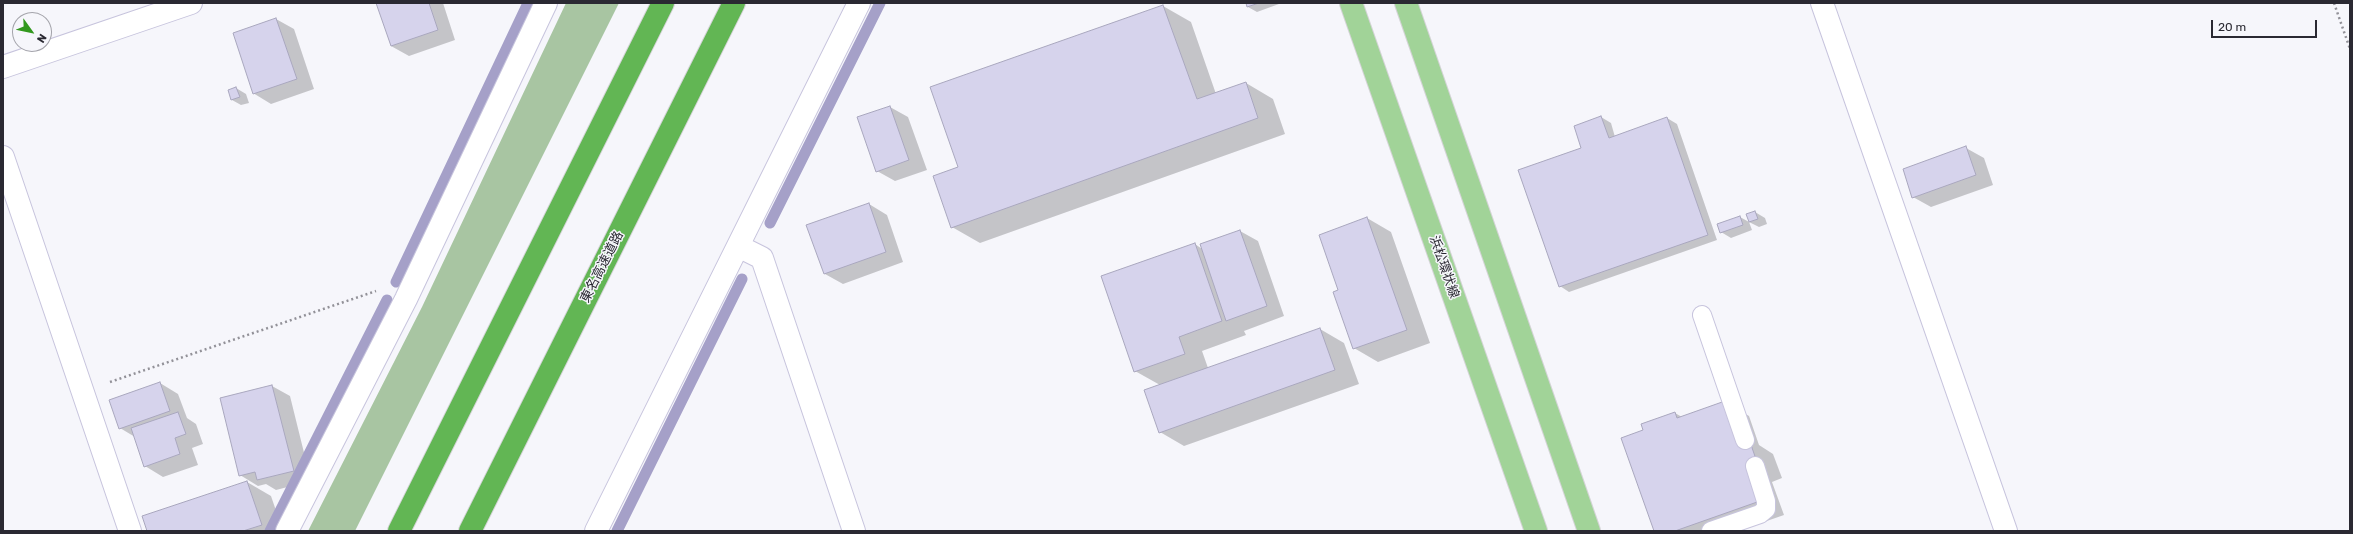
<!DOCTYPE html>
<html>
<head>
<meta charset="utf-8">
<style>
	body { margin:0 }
	#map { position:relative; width:2353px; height:534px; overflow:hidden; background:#f6f6fb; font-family:Rubik,sans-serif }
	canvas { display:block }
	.frame { position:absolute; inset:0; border:4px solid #2a2932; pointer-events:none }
	.north { position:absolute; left:12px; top:12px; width:40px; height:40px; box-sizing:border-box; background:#f6f6fb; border:1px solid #a4a4ab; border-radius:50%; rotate:123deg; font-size:11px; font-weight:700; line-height:16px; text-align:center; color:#2a2932 }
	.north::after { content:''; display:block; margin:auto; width:14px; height:18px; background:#32981e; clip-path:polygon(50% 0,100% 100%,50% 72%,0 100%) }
	.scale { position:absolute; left:2211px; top:20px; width:106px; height:18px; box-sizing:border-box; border:2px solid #2a2932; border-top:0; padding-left:5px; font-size:12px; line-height:14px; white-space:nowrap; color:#2a2932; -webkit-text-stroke:3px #f6f6fb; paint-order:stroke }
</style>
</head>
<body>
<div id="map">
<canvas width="2353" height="534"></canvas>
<div class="frame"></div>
<div class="north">N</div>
<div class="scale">20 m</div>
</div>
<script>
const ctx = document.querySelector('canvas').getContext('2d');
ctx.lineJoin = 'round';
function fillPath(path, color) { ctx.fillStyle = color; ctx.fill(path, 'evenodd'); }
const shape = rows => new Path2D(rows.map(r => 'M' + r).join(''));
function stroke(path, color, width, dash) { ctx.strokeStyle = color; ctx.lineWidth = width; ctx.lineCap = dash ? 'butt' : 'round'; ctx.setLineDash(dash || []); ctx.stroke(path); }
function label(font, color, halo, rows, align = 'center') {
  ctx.font = font + ' Rubik,"Noto Sans JP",sans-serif'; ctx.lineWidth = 3; ctx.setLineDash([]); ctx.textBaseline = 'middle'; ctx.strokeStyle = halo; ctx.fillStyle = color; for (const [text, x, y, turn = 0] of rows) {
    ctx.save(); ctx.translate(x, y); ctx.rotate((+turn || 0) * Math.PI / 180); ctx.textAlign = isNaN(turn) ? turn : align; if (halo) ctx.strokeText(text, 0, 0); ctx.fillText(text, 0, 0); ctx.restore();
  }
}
fillPath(shape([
	[566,3,619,3,355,531,308,531,422,307]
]), '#a8c5a2');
fillPath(shape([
	[377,3,443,3,455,40,409,56,391,46],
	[1247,3,1279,3,1279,4,1257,12,1248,7],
	[1163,6,1191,22,1216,94,1246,83,1273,99,1285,134,980,243,952,227],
	[276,19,294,29,314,89,271,104,253,93],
	[236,88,246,94,249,103,241,105,232,100],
	[890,107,908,117,927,170,895,181,877,171],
	[1601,117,1611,123,1615,137,1667,118,1677,124,1717,240,1569,292,1560,286],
	[1966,148,1984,158,1993,185,1931,207,1913,197],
	[869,204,887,215,903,262,843,284,825,274],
	[1755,212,1765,218,1767,224,1759,227,1749,222],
	[1740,217,1749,222,1752,230,1731,238,1721,232],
	[1367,218,1391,232,1430,343,1378,362,1354,348,1339,290],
	[1240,231,1258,241,1284,316,1244,331,1246,335,1202,351,1208,368,1320,329,1344,343,1359,384,1184,446,1160,432,1160,385,1135,371,1195,244,1202,249],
	[160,383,178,394,187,418,196,424,203,444,192,448,198,465,163,477,145,466,135,437,120,428],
	[272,386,290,396,311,481,276,490,266,484,258,486,240,475],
	[1725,402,1749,416,1759,445,1773,454,1782,478,1772,482,1784,515,1738,531,1655,531,1644,431,1675,413,1682,417],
	[247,482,271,496,283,531,148,531]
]), '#0003');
stroke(shape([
	[770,223,880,3],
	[396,282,528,3],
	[270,531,387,300],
	[617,531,742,279]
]), '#a5a0c8', 11);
const building = shape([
	[376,3,429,3,438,30,391,46,376,3],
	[1246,3,1259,3,1247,7,1246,3],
	[1163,5,1197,99,1246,82,1258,118,951,228,933,176,958,167,930,87,1163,5],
	[276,18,297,79,253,94,233,33,276,18],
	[236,87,240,97,231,100,228,90,236,87],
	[890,106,909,160,876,172,857,117,890,106],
	[1601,116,1609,138,1667,117,1708,235,1559,287,1518,170,1581,148,1574,126,1601,116],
	[1966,146,1976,175,1912,198,1903,169,1966,146],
	[869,203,886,252,824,274,806,225,869,203],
	[1755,211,1758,219,1749,222,1746,214,1755,211],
	[1740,216,1743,225,1720,233,1717,224,1740,216],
	[1367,217,1407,330,1353,349,1333,292,1338,290,1319,235,1367,217],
	[1240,230,1267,306,1226,321,1200,244,1240,230],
	[1195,243,1222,321,1179,337,1185,354,1134,372,1101,276,1195,243],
	[1320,328,1335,370,1159,433,1144,390,1320,328],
	[160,382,170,411,119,429,109,400,160,382],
	[272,385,294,471,257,480,255,472,239,476,220,398,272,385],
	[1725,401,1749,439,1758,465,1760,501,1675,531,1654,531,1621,438,1643,430,1641,424,1675,412,1677,418,1725,401],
	[178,412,186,434,175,438,180,454,144,467,131,428,178,412],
	[247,481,262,525,243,531,147,531,142,516,247,481]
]);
fillPath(building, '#d6d3ec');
stroke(building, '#a9a7be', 1);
const service = shape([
	[1702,315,1745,440],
	[1711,531,1760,514,1766,509,1766,501,1755,466]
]);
const minor = shape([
	[1822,3,2006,531],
	[3,67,191,3],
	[3,157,130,531],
	[738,246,762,258,854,531],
	[287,531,406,299,546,3],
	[596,531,859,3]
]);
const primary = shape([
	[1351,3,1536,531],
	[1406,3,1589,531]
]);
const motorway = shape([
	[399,531,663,3],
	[470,531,734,3]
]);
stroke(service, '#c7c4dd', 20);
stroke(minor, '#c7c4dd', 24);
stroke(primary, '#d4d4d6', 24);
stroke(motorway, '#d4d4d6', 24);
stroke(shape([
	[2334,3,2350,49],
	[110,382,376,291]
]), '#929198', 2.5, [2, 3]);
stroke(service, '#fff', 18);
stroke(minor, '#fff', 22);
stroke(primary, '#a1d398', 22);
stroke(motorway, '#62b654', 22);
label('13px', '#2a2932', '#f6f6fb', [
	["東名高速道路",602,267,-63],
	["浜松環状線",1444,267,71]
]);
</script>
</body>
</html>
